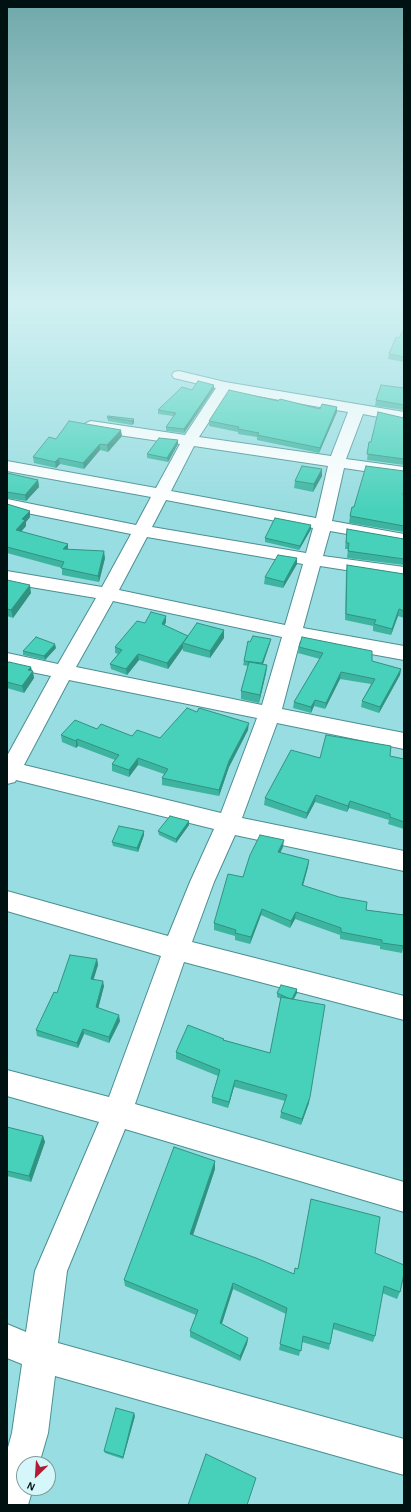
<!DOCTYPE html>
<html>
<head>
<meta charset="utf-8">
<style>
	body { margin:0 }
	#map { position:relative; width:411px; height:1512px; overflow:hidden; background:#98dde1; font-family:"Alegreya Sans",sans-serif }
	canvas { display:block }
	.frame { position:absolute; inset:0; border:8px solid #001112; pointer-events:none }
	.north { position:absolute; left:16px; top:1456px; width:40px; height:40px; box-sizing:border-box; background:#d6f7f9; border:1px solid #809b9d; border-radius:50%; rotate:205deg; font-size:11px; font-weight:700; line-height:16px; text-align:center; color:#001112 }
	.north::after { content:''; display:block; margin:auto; width:14px; height:18px; background:#b11d34; clip-path:polygon(50% 0,100% 100%,50% 72%,0 100%) }
</style>
</head>
<body>
<div id="map">
<canvas width="411" height="1512"></canvas>
<div class="frame"></div>
<div class="north">N</div>
</div>
<script>
const ctx = document.querySelector('canvas').getContext('2d');
ctx.lineJoin = 'round';
const shape = rows => new Path2D(rows.map(r => 'M' + r).join(''));
function stroke(path, color, width, dash) { ctx.strokeStyle = color; ctx.lineWidth = width; ctx.lineCap = dash ? 'butt' : 'round'; ctx.setLineDash(dash || []); ctx.stroke(path); }
function fillPath(path, color) { ctx.fillStyle = color; ctx.fill(path, 'evenodd'); }
const minor = shape([
	[179,371,225,382,404,412,404,422,363,414,346,459,404,467,404,477,344,468,332,521,404,534,404,544,330,531,323,556,404,567,404,579,320,566,303,628,404,646,404,660,300,641,282,709,404,733,404,749,277,723,242,818,404,851,404,871,235,835,214,882,192,942,404,996,404,1020,184,962,135,1104,404,1182,404,1212,125,1129,67,1271,58,1343,404,1439,404,1475,55,1376,48,1433,39,1464,24,1464,24,1488,33,1488,28,1505,7,1505,7,1451,12,1433,22,1364,7,1358,7,1324,26,1332,35,1271,99,1122,7,1096,7,1070,109,1097,161,956,7,911,7,891,168,936,190,882,214,829,16,780,15,782,7,784,7,756,51,676,7,667,7,653,58,664,96,598,7,583,7,571,102,587,131,534,7,509,7,499,136,525,151,497,7,471,7,461,156,488,180,444,91,431,86,429,83,426,86,423,91,421,185,435,216,388,174,378,172,375,174,372,179,371],
	[229,391,348,412,331,456,199,437,229,391],
	[194,446,328,466,316,518,171,491,194,446],
	[166,500,313,528,306,553,152,527,166,500],
	[147,537,303,564,285,625,119,590,147,537],
	[113,601,282,637,262,705,76,667,113,601],
	[69,680,257,718,221,813,24,765,69,680]
]);
stroke(minor, '#4a8f92', 2);
fillPath(minor, '#fff');
fillPath(shape([
	[404,329,404,362,388,359,389,354],
	[214,385,214,389,184,433,166,431,166,427,173,416,158,414,158,410,192,390],
	[404,388,404,410,375,406,376,400],
	[278,401,320,409,337,407,337,412,319,453,257,440,257,437,238,434,238,432,209,426,209,421],
	[107,417,134,419,134,423,132,425,108,421],
	[404,418,404,465,367,460,369,442,371,442],
	[122,436,108,452,100,450,84,469,60,464,56,468,34,463,33,457,56,439],
	[178,444,168,462,147,458,147,454],
	[322,469,322,476,313,492,294,488,295,481],
	[404,471,404,532,349,523,350,516,354,507],
	[7,473,38,480,39,487,26,501,7,498],
	[7,504,30,511,30,517,26,522,26,526,21,532,68,544,68,549,105,558,99,582,62,575,62,568,7,553],
	[311,529,299,550,265,542,265,538],
	[347,529,404,539,404,565,347,558,348,549,345,549],
	[297,564,283,588,264,584,265,577],
	[347,565,404,574,404,618,398,616,391,635,373,631,373,626,345,620,346,572],
	[7,580,31,593,13,618,7,616],
	[166,622,164,626,188,636,224,630,224,638,210,658,183,651,183,648,168,669,139,660,127,675,111,669,110,664,118,654,115,653,115,647,145,623],
	[250,642,270,643,263,664,267,665,266,673,259,703,241,699,241,691,248,666,243,665,244,661],
	[299,647,372,661,401,669,400,675,379,713,361,707,362,701,371,684,340,679,325,709,314,706,311,713,293,708,294,702,320,659,298,653],
	[56,648,45,660,23,655,23,651],
	[7,664,31,667,34,678,24,693,7,688],
	[197,712,248,730,229,767,219,796,162,785,162,778,164,774,138,765,129,777,112,771,112,764,115,760,78,746,76,748,62,742,61,735,97,729,132,736,160,738],
	[390,756,404,759,404,829,388,824,389,820,349,808,347,812,315,802,306,819,264,805,265,798,320,758],
	[189,821,189,825,176,843,159,835,158,831],
	[144,835,138,852,113,846,112,842],
	[283,847,280,853,309,860,308,867,303,886,366,910,404,915,404,949,403,949,402,953,380,949,380,946,340,939,340,935,295,919,290,928,261,915,250,944,235,940,235,936,214,930,214,923,243,877],
	[97,959,98,965,93,979,104,986,98,1008,120,1021,109,1043,84,1034,78,1048,37,1036,36,1030,57,993],
	[297,989,297,993,294,999,309,1103,301,1125,280,1118,281,1112,285,1101,234,1087,228,1108,212,1103,212,1097,218,1076,176,1059,176,1052,224,1039,224,1040,270,1053,281,999,277,997,277,993],
	[7,1127,43,1136,45,1142,31,1182,7,1176],
	[215,1169,193,1235,294,1274,298,1269,375,1253,400,1292,397,1299,382,1293,375,1336,373,1342,333,1329,330,1344,329,1350,302,1342,299,1356,279,1350,286,1314,233,1289,222,1324,248,1338,247,1344,240,1361,190,1337,190,1331,196,1315,125,1286,124,1280],
	[135,1416,123,1459,105,1453,104,1451]
]), '#3db4a0');
fillPath(shape([
	[214,385,214,389,184,433,184,429],
	[337,407,337,412,319,453,320,448],
	[134,419,134,423,132,425,132,421],
	[121,430,122,436,108,452,107,445],
	[178,440,178,444,168,462,167,458],
	[100,444,100,450,84,469,83,463],
	[59,458,60,464,56,468,55,462],
	[322,469,322,476,313,492,314,484],
	[38,480,39,487,26,501,25,495],
	[30,511,30,517,26,522,26,526,17,536,16,530,22,519],
	[311,525,311,529,299,550,300,546],
	[68,544,68,550,63,549],
	[104,551,105,558,99,582,98,576],
	[297,558,297,564,283,588,284,582],
	[30,585,31,593,13,618,11,610],
	[399,609,398,616,391,635,392,629],
	[166,616,166,622,162,630,162,624],
	[224,630,224,638,210,658,210,651],
	[188,636,183,643,183,648,168,669,167,663],
	[271,639,270,643,262,667,262,663],
	[55,644,56,648,45,660,44,656],
	[138,654,139,660,127,675,126,669],
	[267,665,266,673,259,703,260,695],
	[31,667,32,673,33,671,34,678,24,693,22,686,28,670],
	[401,669,400,675,379,713,380,707],
	[341,672,340,679,325,709,326,703],
	[315,700,314,706,311,713,311,707],
	[249,723,248,730,229,767,219,796,219,790,229,761],
	[77,739,78,746,76,748,76,741],
	[138,758,138,765,129,777,129,770],
	[316,795,315,802,306,819,307,813],
	[350,801,349,808,347,812,348,806],
	[189,821,189,825,176,843,176,839],
	[144,831,144,835,138,852,137,848],
	[284,840,283,847,277,859,278,852],
	[309,860,308,867,301,892,302,885],
	[262,909,261,915,250,944,251,937],
	[296,912,295,919,290,928,291,921],
	[97,959,98,965,92,985,91,979],
	[103,981,104,986,97,1013,96,1007],
	[297,989,297,993,291,1003,292,1000],
	[119,1015,120,1021,109,1043,109,1037],
	[83,1029,84,1034,78,1048,77,1043],
	[235,1080,234,1087,228,1108,229,1102],
	[310,1097,309,1103,301,1125,302,1119],
	[43,1136,45,1142,31,1182,29,1176],
	[215,1161,215,1169,191,1241,190,1234],
	[233,1283,233,1289,220,1329,220,1323],
	[248,1338,247,1344,240,1361,240,1356],
	[134,1413,135,1416,123,1459,123,1457]
]), '#329282');
const building = shape([
	[404,329,404,357,389,354,396,337,399,338,404,329],
	[198,381,214,385,184,429,166,427,176,413,158,410,182,387,192,390,198,381],
	[381,385,404,388,404,405,376,400,381,385],
	[229,390,278,401,280,399,320,409,322,404,337,407,320,448,257,435,259,433,238,429,239,427,209,421,229,390],
	[378,412,404,418,404,459,367,454,369,442,371,442,378,412],
	[108,416,134,419,132,421,107,417,108,416],
	[69,421,121,430,107,445,100,444,83,463,59,458,55,462,33,457,49,437,56,439,69,421],
	[159,438,178,440,167,458,147,454,159,438],
	[302,466,322,469,314,484,295,481,302,466],
	[366,466,404,471,404,490,403,495,404,495,404,526,350,516,352,507,354,507,366,466],
	[7,473,38,480,25,495,7,492,7,473],
	[7,504,30,511,22,519,25,520,16,530,68,544,63,549,104,551,98,576,61,568,64,562,7,547,7,504],
	[275,518,311,525,300,546,265,538,275,518],
	[347,529,404,539,404,559,348,551,349,543,346,543,347,529],
	[278,555,297,558,284,582,265,577,278,555],
	[347,565,404,574,404,611,399,609,392,629,374,624,376,620,346,614,347,565],
	[7,580,30,585,11,610,7,609,7,580],
	[151,612,166,616,162,624,188,636,167,663,138,654,126,669,110,664,122,650,115,647,137,621,145,623,151,612],
	[197,623,224,630,210,651,183,643,197,623],
	[253,636,271,639,262,663,244,661,248,641,250,642,253,636],
	[36,637,55,644,44,656,23,651,36,637],
	[302,637,372,651,372,661,401,669,380,707,362,701,375,679,341,672,326,703,315,700,311,707,294,702,323,653,299,647,302,637],
	[9,662,31,667,28,670,33,671,22,686,7,682,7,664,9,662],
	[249,662,267,665,260,695,241,691,249,662],
	[187,708,197,712,199,708,249,723,229,761,219,790,162,778,168,769,138,758,129,770,112,764,119,755,77,739,76,741,61,735,75,720,97,729,101,724,132,736,137,730,160,738,187,708],
	[326,735,391,746,390,756,404,759,404,822,390,817,390,814,350,801,348,806,316,795,307,813,265,798,291,750,320,758,326,735],
	[170,816,189,821,176,839,158,831,170,816],
	[119,826,144,831,137,848,112,842,119,826],
	[260,835,284,840,278,852,309,860,302,885,339,897,367,902,366,910,404,915,404,946,382,943,382,940,341,932,341,928,296,912,291,921,262,909,251,937,235,933,236,930,214,923,228,874,243,877,250,855,260,835],
	[70,955,97,959,91,979,103,981,96,1007,119,1015,109,1037,83,1029,77,1043,36,1030,54,992,57,993,70,955],
	[281,985,297,989,292,999,288,998,277,993,281,985],
	[281,997,325,1005,310,1097,302,1119,281,1112,287,1095,235,1080,229,1102,212,1097,220,1070,176,1052,188,1025,224,1039,223,1040,270,1053,281,997],
	[7,1127,43,1136,29,1176,7,1171,7,1127],
	[174,1147,215,1161,190,1234,256,1258,294,1274,295,1268,298,1269,311,1199,380,1217,375,1253,404,1265,404,1274,400,1292,384,1286,375,1336,334,1323,330,1344,303,1336,301,1351,280,1344,287,1308,233,1283,220,1323,248,1338,240,1356,190,1331,198,1310,124,1280,174,1147],
	[116,1408,134,1413,123,1457,104,1451,116,1408],
	[206,1454,256,1478,247,1505,188,1505,206,1454]
]);
fillPath(building, '#47d1ba');
stroke(building, '#329282', 1);
const sky = ctx.createLinearGradient(0, 0, 0, 511);
sky.addColorStop(0, '#6fa8aa');
sky.addColorStop(0.59, '#d1f0f2');
sky.addColorStop(1, '#d1f0f200');
ctx.fillStyle = sky;
ctx.fillRect(0, 0, 411, 511);
</script>
</body>
</html>
